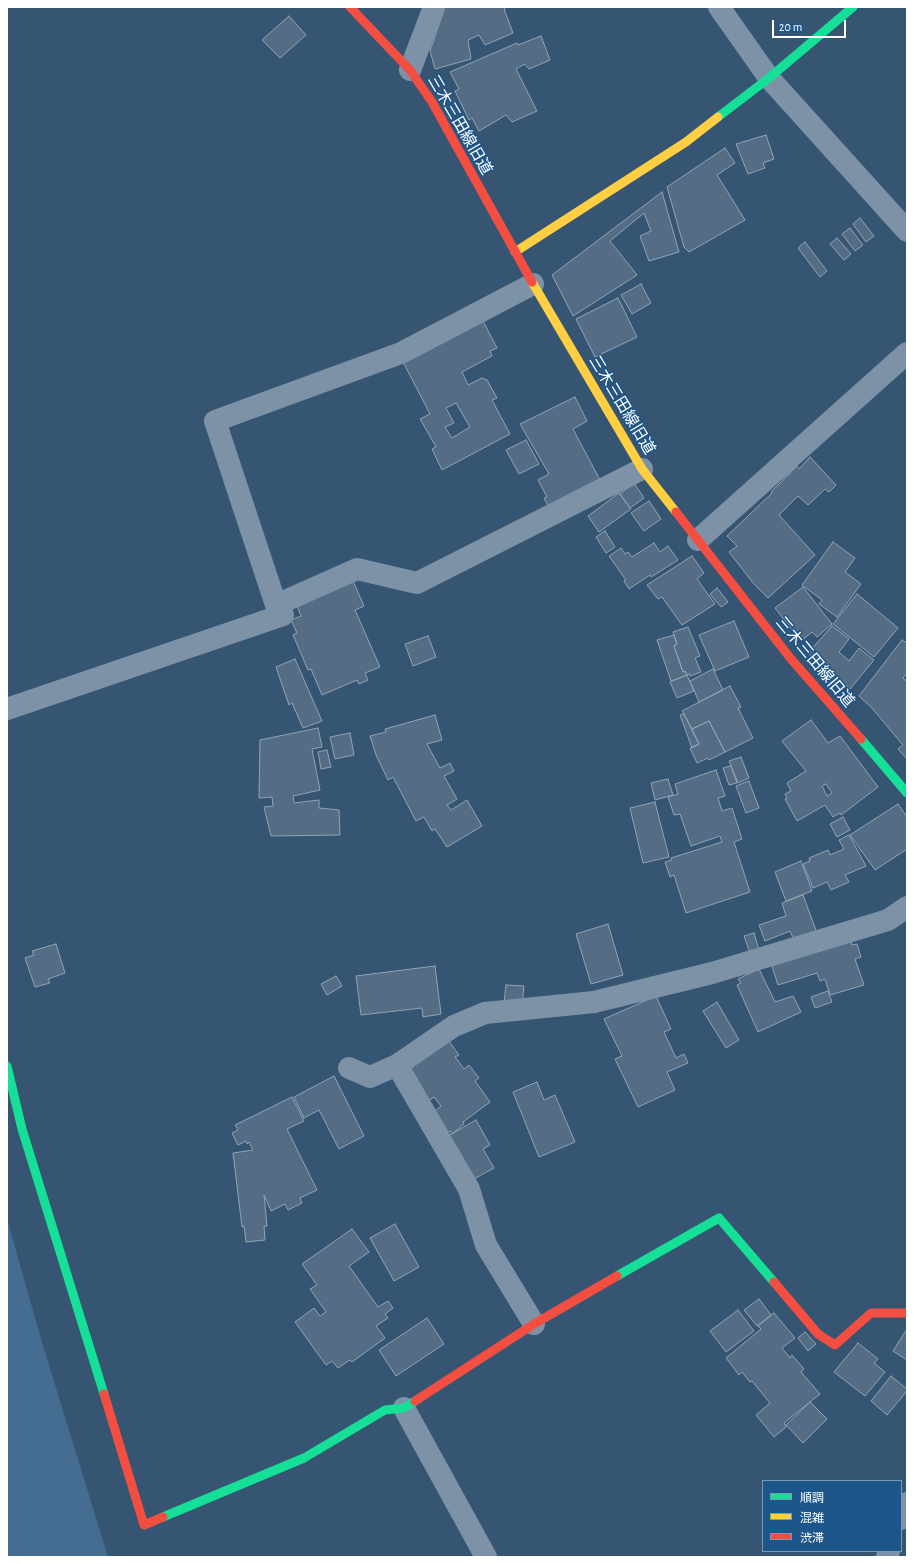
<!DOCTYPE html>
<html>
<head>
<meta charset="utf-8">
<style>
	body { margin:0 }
	#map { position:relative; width:914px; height:1564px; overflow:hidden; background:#365572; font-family:"Alegreya Sans","Noto Sans JP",sans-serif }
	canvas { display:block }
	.frame { position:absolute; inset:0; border:8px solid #fff; pointer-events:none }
	.legend { position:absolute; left:762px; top:1480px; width:140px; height:72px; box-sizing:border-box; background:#1d568a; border:1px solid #779ab9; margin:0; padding:5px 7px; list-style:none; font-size:12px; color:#fff }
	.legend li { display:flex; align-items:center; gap:8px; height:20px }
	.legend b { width:20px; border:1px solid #779ab9 }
	.scale { position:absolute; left:772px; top:20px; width:74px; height:18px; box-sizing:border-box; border:2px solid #fff; border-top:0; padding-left:5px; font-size:12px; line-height:14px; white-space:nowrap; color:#fff; -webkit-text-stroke:3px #1d568a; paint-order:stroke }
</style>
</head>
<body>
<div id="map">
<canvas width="914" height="1564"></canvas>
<div class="frame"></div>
<ul class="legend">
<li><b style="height:5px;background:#16e098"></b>順調</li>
<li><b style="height:5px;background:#ffcf43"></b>混雑</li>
<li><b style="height:5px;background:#f24e42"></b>渋滞</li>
</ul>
<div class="scale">20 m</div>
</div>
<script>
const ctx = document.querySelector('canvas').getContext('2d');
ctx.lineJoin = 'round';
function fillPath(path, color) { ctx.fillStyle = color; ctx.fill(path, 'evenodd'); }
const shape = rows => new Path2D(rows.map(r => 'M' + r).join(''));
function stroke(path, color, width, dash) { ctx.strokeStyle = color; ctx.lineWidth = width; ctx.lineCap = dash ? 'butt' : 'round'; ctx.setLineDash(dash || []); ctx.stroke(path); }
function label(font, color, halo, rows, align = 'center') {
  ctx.font = font + ' "Alegreya Sans","Noto Sans JP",sans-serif'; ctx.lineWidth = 3; ctx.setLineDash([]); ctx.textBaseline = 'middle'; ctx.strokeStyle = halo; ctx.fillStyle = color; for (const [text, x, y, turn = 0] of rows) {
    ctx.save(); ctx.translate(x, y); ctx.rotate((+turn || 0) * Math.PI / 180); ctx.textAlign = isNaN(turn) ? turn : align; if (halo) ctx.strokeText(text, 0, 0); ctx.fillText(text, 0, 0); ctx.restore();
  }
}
fillPath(shape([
	[7,1219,41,1339,108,1557,7,1557]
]), '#456d91');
const building = shape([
	[445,7,507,7,504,9,513,33,485,45,479,35,468,40,471,59,435,69,430,51,445,7],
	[289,16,306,35,280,58,262,40,289,16],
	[541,36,550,60,529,69,525,64,516,69,537,111,512,122,506,115,479,131,472,118,469,120,455,91,459,89,450,72,517,43,518,45,541,36],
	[766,135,774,159,763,163,765,168,748,174,736,144,766,135],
	[725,148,735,163,717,175,745,220,689,252,684,247,667,187,725,148],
	[662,192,679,252,649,261,640,236,651,231,644,213,610,241,637,275,573,316,552,275,662,192],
	[860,218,874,236,866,242,853,224,860,218],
	[850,228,863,245,855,251,842,234,850,228],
	[837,238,851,254,844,260,830,244,837,238],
	[805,242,827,271,820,277,798,248,805,242],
	[641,284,651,303,632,314,621,295,641,284],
	[618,298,637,337,595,357,576,319,618,298],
	[483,321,497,348,490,351,492,356,462,372,468,385,482,378,487,380,497,398,492,400,510,434,442,470,432,449,436,447,420,419,430,414,403,362,483,321],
	[456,403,470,427,452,438,445,427,454,423,446,408,456,403],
	[575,397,587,421,573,429,600,480,550,510,544,498,547,497,538,480,549,474,520,424,575,397],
	[526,440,539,464,519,474,506,450,526,440],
	[810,457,836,485,829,492,825,489,808,505,798,496,779,515,815,555,768,598,754,584,729,552,737,546,727,536,772,493,771,492,797,466,799,469,810,457],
	[634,483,644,498,630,508,620,494,634,483],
	[619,493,631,509,599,532,588,516,619,493],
	[649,501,661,519,644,531,631,513,649,501],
	[605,531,615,547,606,553,596,537,605,531],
	[833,542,855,558,845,572,861,584,837,617,819,604,822,600,802,585,833,542],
	[654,543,660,552,668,546,678,560,651,577,650,575,629,589,624,581,626,580,609,556,621,548,625,554,628,552,632,557,654,543],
	[692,556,704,573,697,579,715,604,682,625,662,597,658,599,647,585,692,556],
	[353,581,364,606,355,610,380,667,365,673,368,680,359,684,357,680,322,695,311,669,308,670,293,635,297,633,291,620,301,616,297,606,353,581],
	[803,587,832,624,817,637,812,632,801,641,775,608,803,587],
	[717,588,728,602,721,607,710,594,717,588],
	[857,594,898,628,874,657,833,624,857,594],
	[734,621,749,657,715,671,699,635,734,621],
	[832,626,849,639,839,652,849,661,859,648,874,660,850,689,837,678,835,681,808,653,832,626],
	[688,627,700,656,695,658,701,672,690,676,690,674,687,675,685,671,683,672,674,646,677,644,673,632,688,627],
	[674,635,677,644,674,646,683,672,685,671,687,675,671,681,657,640,674,635],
	[428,636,436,657,413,666,405,644,428,636],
	[902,640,907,643,907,673,903,678,907,682,907,759,898,749,903,745,871,707,859,696,902,640],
	[295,659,322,721,303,728,292,703,289,705,276,667,295,659],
	[713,669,723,690,699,702,690,681,713,669],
	[687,675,694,691,677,698,670,682,687,675],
	[730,686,741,707,738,708,753,738,725,752,709,721,692,729,682,711,730,686],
	[684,714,699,744,692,748,680,715,684,714],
	[435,715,442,740,427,744,440,768,450,763,454,771,444,776,457,799,447,805,451,810,467,800,482,826,447,847,435,829,432,831,424,817,416,821,393,777,388,780,376,755,370,736,386,732,385,729,435,715],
	[811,720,828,743,840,736,878,787,841,815,840,813,833,817,825,805,797,821,785,799,787,798,785,794,791,791,787,783,806,771,782,741,811,720],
	[826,784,832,793,827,796,822,786,826,784],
	[709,721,725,752,709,760,708,758,697,763,690,748,699,744,692,729,709,721],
	[318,728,322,747,312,749,320,790,293,796,294,803,319,800,319,808,339,810,340,835,271,836,264,807,273,806,272,797,259,798,260,740,318,728],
	[350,733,354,755,335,759,330,737,350,733],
	[327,750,331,767,321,769,318,752,327,750],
	[741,757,749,778,738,783,729,761,741,757],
	[731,766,737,783,729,785,723,768,731,766],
	[716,770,725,796,718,798,722,811,732,808,742,839,734,842,750,892,686,913,674,875,670,877,665,862,672,860,671,858,722,842,720,836,691,846,680,814,674,815,668,797,678,794,675,784,716,770],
	[668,779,673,795,655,800,651,783,668,779],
	[749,781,759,808,746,813,736,786,749,781],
	[655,802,669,857,643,863,630,808,655,802],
	[898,804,907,817,907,849,875,870,850,835,898,804],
	[843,817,850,830,837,837,830,824,843,817],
	[849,835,866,866,845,875,849,882,831,890,827,882,813,888,803,864,810,861,809,858,828,850,830,855,844,849,839,840,849,835],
	[801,861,812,891,786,901,775,872,801,861],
	[803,895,817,933,794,940,790,931,765,941,759,925,786,916,782,903,803,895],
	[608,924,623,975,591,984,576,934,608,924],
	[754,933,759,950,750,953,744,936,754,933],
	[851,939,852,945,857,944,861,957,855,959,864,985,830,995,825,979,820,981,817,973,778,985,771,963,851,939],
	[56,944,65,973,48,979,50,983,35,987,25,958,34,955,32,951,56,944],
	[435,966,441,1014,423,1017,422,1008,361,1015,356,976,435,966],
	[759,969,775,1002,793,996,801,1012,758,1032,737,985,741,983,738,979,759,969],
	[336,976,342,986,327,995,321,984,336,976],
	[506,985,524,986,522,1005,504,1003,506,985],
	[828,991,832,1002,815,1008,811,997,828,991],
	[656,996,671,1029,664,1032,676,1058,684,1054,688,1063,667,1072,675,1090,638,1107,615,1059,622,1056,604,1019,656,996],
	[717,1002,739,1040,726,1048,703,1011,717,1002],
	[446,1037,459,1055,455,1057,464,1069,469,1065,479,1078,475,1081,490,1102,463,1122,464,1124,452,1134,450,1131,446,1134,431,1114,441,1106,434,1097,427,1102,405,1066,446,1037],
	[334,1076,364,1136,339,1149,319,1110,304,1118,294,1097,334,1076],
	[537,1082,544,1100,555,1095,575,1142,539,1157,513,1092,537,1082],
	[292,1097,304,1121,287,1129,317,1190,300,1198,302,1203,288,1210,285,1204,271,1211,264,1195,267,1226,264,1226,265,1240,246,1242,244,1226,242,1227,233,1153,253,1150,249,1142,247,1144,246,1141,238,1145,232,1133,238,1130,235,1125,292,1097],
	[476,1120,490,1145,483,1149,494,1168,470,1181,446,1137,476,1120],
	[395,1224,419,1267,394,1281,370,1238,395,1224],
	[352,1229,369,1252,349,1266,378,1307,388,1301,393,1308,385,1314,388,1318,376,1326,385,1338,352,1362,350,1360,338,1368,332,1361,326,1365,295,1322,314,1308,320,1316,326,1312,310,1289,317,1285,302,1264,352,1229],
	[759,1299,771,1315,757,1326,744,1310,759,1299],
	[738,1310,754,1331,726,1352,710,1331,738,1310],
	[774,1313,795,1338,782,1348,790,1358,792,1355,804,1369,801,1372,820,1394,784,1423,786,1427,774,1437,756,1415,770,1403,752,1381,750,1382,742,1372,739,1375,726,1358,761,1329,758,1326,774,1313],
	[427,1318,444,1344,396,1376,379,1350,427,1318],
	[907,1329,907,1360,893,1351,907,1329],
	[805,1332,816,1344,808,1351,798,1338,805,1332],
	[858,1343,878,1359,874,1363,885,1372,865,1396,834,1372,858,1343],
	[891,1376,907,1389,907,1391,887,1415,871,1401,891,1376],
	[810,1402,827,1419,803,1443,786,1425,810,1402]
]);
fillPath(building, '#546d84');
stroke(building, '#91a4b5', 1);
stroke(shape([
	[719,7,769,78,907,231],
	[410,70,434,7],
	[698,540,907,353],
	[276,605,357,569,417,583,642,469],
	[7,709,283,615,276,605,215,421,401,353,533,284],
	[397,1065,469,1189,486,1245,534,1324],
	[349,1068,370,1077,397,1065,454,1026,485,1013,594,1002,712,973,888,920,907,907],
	[404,1408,486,1557],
	[901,1519,907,1503],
	[887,1557,889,1551]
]), '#7d92a6', 22);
stroke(shape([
	[718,117,769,78,853,7],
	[861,739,907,793],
	[7,1066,22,1129,104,1394],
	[617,1276,719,1218,774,1282],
	[163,1517,304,1458,385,1410,404,1408,415,1401]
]), '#16e098', 9);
stroke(shape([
	[515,252,686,142,718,117],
	[532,282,642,469,676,512]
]), '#ffcf43', 9);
stroke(shape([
	[350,7,410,70,432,102,532,282],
	[676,512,791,659,861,739],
	[774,1282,818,1334,835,1345,871,1313,907,1313],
	[104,1394,144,1525,163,1517],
	[415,1401,534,1324,617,1276]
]), '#f24e42', 9);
label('16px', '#fff', '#1d568a', [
	["三木三田線旧道",460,125,60],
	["三木三田線旧道",622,405,59],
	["三木三田線旧道",815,662,50]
]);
</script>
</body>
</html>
